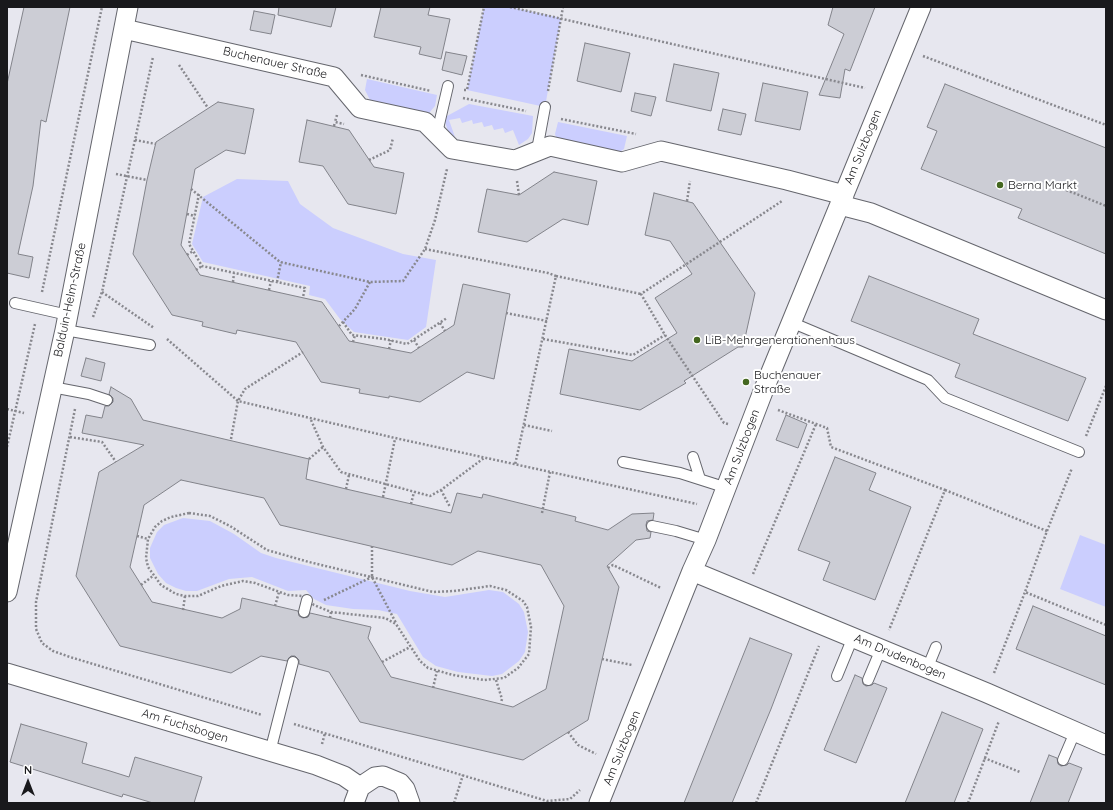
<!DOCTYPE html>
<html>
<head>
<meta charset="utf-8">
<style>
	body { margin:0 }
	#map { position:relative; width:1113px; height:810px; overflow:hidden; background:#e7e7ef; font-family:Quicksand,sans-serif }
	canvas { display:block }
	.frame { position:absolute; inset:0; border:8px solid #19191c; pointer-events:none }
	.north { position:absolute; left:8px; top:762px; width:40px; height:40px; -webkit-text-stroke:3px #fff; paint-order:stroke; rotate:0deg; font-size:11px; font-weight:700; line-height:16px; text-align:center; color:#19191c }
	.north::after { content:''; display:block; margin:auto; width:14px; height:18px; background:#19191c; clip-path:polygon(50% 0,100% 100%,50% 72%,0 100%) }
</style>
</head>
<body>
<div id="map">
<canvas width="1113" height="810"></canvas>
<div class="frame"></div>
<div class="north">N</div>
</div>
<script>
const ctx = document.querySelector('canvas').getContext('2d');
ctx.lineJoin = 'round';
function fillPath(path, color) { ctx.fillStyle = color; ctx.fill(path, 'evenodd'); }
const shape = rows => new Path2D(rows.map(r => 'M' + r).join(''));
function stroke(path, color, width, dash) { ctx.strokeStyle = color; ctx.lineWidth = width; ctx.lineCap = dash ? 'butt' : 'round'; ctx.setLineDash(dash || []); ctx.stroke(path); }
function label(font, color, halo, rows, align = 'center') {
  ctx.font = font + ' Quicksand,sans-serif'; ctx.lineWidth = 4; ctx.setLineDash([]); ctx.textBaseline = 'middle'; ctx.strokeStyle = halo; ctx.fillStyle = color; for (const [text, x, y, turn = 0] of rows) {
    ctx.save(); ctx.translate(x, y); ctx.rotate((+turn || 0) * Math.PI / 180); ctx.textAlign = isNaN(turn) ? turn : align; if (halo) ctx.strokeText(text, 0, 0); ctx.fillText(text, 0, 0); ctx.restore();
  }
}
fillPath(shape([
	[484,7,510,7,561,18,545,107,467,90],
	[367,79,437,95,435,106,429,113,370,100,365,90],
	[469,104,533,116,532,133,528,139,519,145,513,130,505,133,503,128,494,130,492,125,484,127,482,122,473,124,472,120,462,123,460,118,449,120,455,137,448,131,445,122,447,116],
	[558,122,627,136,624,149,618,153,557,140,555,134],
	[237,179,288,181,300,204,333,228,403,254,436,260,426,327,408,340,354,332,340,319,325,299,309,295,310,286,203,262,192,244,203,197],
	[183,518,210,521,234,534,261,553,276,558,410,591,445,597,489,590,503,592,519,604,524,612,528,632,525,652,519,661,502,674,492,676,458,672,436,666,423,657,397,614,378,610,353,609,326,605,314,599,306,590,288,591,252,577,229,579,197,591,186,591,176,588,166,583,158,574,150,558,150,548,157,532,164,525],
	[1080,535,1106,545,1106,607,1060,589]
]), '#cbcefe');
const building = shape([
	[24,7,70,7,46,122,41,120,33,186,18,254,33,257,29,278,7,273,7,84,24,7],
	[279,7,336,7,331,27,278,15,279,7],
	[381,7,430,7,428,15,450,19,441,59,419,54,421,47,374,37,381,7],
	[833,7,875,7,850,71,845,69,840,98,819,95,844,34,828,25,833,7],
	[254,11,275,15,271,34,250,30,254,11],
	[585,43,630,53,621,92,577,81,585,43],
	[446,52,467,56,462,75,442,70,446,52],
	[674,64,719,73,711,111,666,101,674,64],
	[763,83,808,92,800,130,755,121,763,83],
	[945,84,1106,148,1106,254,1018,218,1022,209,921,169,937,131,927,127,945,84],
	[635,93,656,97,651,116,631,111,635,93],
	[218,102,254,109,245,154,226,150,195,169,181,245,200,275,322,302,349,341,411,353,454,325,463,284,510,294,494,379,467,372,420,402,389,396,389,398,359,393,360,389,321,382,296,342,237,330,236,334,202,326,203,322,172,315,133,254,147,180,156,142,218,102],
	[723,109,746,114,741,135,718,130,723,109],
	[307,120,349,130,374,167,404,173,396,214,348,204,323,166,299,162,307,120],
	[554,172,597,181,588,225,563,219,527,242,478,232,487,189,519,195,554,172],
	[654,193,693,203,755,293,743,347,738,347,684,381,686,383,640,410,560,394,569,349,632,361,677,333,655,298,692,274,670,241,645,235,654,193],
	[869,276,979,319,973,334,1086,378,1068,421,955,377,960,364,851,321,869,276],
	[86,358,105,363,101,381,81,376,86,358],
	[111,387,131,399,143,420,309,459,306,479,346,489,451,513,457,493,482,498,483,494,576,517,575,521,608,530,632,514,654,513,653,520,647,521,646,525,647,531,651,532,650,538,636,540,607,566,619,587,588,720,523,760,360,722,329,672,299,664,299,660,295,656,291,656,287,661,261,656,231,673,120,646,76,576,99,472,144,445,82,433,86,415,102,418,105,406,109,406,113,402,113,398,109,394,111,387],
	[181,480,264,498,280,525,452,565,478,551,541,565,564,606,546,689,513,707,391,677,368,638,371,627,310,613,308,617,303,618,299,616,298,611,242,598,240,609,222,618,152,602,130,567,144,505,181,480],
	[786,415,807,424,798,448,776,440,786,415],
	[835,457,876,473,869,490,911,507,875,600,823,580,830,562,798,550,835,457],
	[1033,606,1106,636,1106,685,1016,649,1033,606],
	[750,638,792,654,771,709,732,803,684,803,750,638],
	[855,675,862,678,863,684,866,686,872,685,874,683,887,688,856,763,824,750,855,675],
	[942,712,983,729,954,803,905,803,942,712],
	[21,724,87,743,82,763,110,771,129,777,135,757,202,777,194,803,153,803,123,794,122,797,10,762,21,724],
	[1049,755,1057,758,1058,764,1061,766,1067,765,1069,763,1082,768,1068,803,1030,803,1049,755]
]);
fillPath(building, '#cccdd5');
stroke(building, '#82838a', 1);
const lane = shape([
	[437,133,448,86],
	[537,150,545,107],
	[15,303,68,315],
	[793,323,928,380,945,398,1079,452],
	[65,330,150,345],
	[52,387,89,394,107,400],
	[693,457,700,479],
	[623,462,680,473,727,488],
	[652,526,676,531,706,540],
	[304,612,307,600],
	[927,669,936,647],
	[837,676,853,637],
	[868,680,881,649],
	[270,752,293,662],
	[1063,760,1075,732]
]);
const street = shape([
	[124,29,334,77,360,108,425,122,452,149,515,160,550,146,622,162,661,151,787,180,844,195],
	[840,205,871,213,1106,310],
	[692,571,987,693,1106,745],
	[7,592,65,330,128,7],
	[7,673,316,765,344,776,360,787],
	[354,803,360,787,375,777,383,776,400,783,405,789,410,803],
	[599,803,692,571,706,540,764,389,921,7]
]);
stroke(lane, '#65666d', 12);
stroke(street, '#65666d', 21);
stroke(shape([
	[510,7,865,88],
	[923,56,1106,125],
	[179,65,208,108],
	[361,75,431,91],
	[464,90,467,90,484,7],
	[548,91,563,7],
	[463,98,526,111],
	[337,115,335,122,344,124],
	[561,119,636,134],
	[334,126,335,122],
	[135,140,156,144],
	[369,160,390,150,393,138],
	[116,174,147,180],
	[517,181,519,195],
	[1044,181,1106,206],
	[191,189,280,262,370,282,403,281,425,249,435,220,447,169],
	[199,194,189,244,202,266,305,288,303,297],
	[687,201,690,181],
	[187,214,195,216],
	[425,249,548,273,556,276,515,465],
	[187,255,193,251],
	[196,270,202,266],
	[556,276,641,294],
	[233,282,234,273],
	[277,282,281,262],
	[269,290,271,281],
	[42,292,102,7],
	[102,292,154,328],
	[506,313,547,321],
	[93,317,102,292,153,57],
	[343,322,352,335,384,339,407,344,447,318],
	[440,323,445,331],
	[339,326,355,309,370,282],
	[167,339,238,401,395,438,697,504],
	[543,339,633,355,665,335],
	[414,340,419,348],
	[353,342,355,335],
	[389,349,391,340],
	[7,409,24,413],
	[75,409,36,602,36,629,42,643,53,651,70,657,262,715],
	[778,410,827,428,831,447,945,490,889,630],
	[311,420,323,447,341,472,430,496,441,490,484,458],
	[728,424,724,423,665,335,641,294,782,201],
	[524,425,552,431],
	[1086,436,1106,386],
	[70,437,102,442,116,462],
	[231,439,238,401,245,389,303,352],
	[7,447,35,324],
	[309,459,323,447],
	[346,489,349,475],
	[441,490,450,507],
	[945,490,1047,531,1025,592],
	[383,497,395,439],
	[411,504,414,492],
	[189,513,210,516,230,526,267,550,309,562,433,592,454,591,490,586,506,590,523,601,527,607,531,627,529,654,518,668,504,678,484,680,453,675,428,668,420,661,396,624,385,618,331,612,314,605,303,596,288,595,255,583,243,581,221,586,198,596,185,596,176,594,161,585,148,567,146,558,148,539,155,527,162,521,171,517,189,513],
	[542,513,550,472],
	[1047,531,1072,468],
	[137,536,148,539],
	[372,546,372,577,396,623],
	[608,568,613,565,661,588],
	[753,574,816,424],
	[141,585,153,576],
	[324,600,372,577],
	[275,606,279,592],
	[183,610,185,596],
	[330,618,331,612],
	[602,659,632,665],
	[382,662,410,647],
	[994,673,1025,592,1106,625],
	[496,680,502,699,501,703],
	[433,688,437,671],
	[294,724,547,801,570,799,580,790],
	[568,732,578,745,596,754],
	[322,744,325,733],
	[984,758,1020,772],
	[454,803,463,775],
	[756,803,819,646],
	[968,803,999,721]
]), '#88888e', 2.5, [2, 2]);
stroke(lane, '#fff', 10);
stroke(street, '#fff', 19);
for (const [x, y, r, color] of [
	[1000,185,4,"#446720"],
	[697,340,4,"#446720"],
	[746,382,4,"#446720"]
]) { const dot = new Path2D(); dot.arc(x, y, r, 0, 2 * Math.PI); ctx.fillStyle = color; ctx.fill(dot); stroke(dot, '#fff', 1.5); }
label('12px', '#19191c', '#fff', [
	["Buchenauer Straße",275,63,13],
	["Am Sulzbogen",863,147,-68],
	["Balduin-Helm-Straße",70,300,-78],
	["Am Sulzbogen",742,447,-69],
	["Am Drudenbogen",900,657,23],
	["Am Fuchsbogen",185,726,17],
	["Am Sulzbogen",622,748,-68]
]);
label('12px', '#19191c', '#fff', [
	["Berna Markt",1008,185],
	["LiB-Mehrgenerationenhaus",705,340],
	["Buchenauer",754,375],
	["Straße",754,389]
], 'left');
</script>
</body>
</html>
